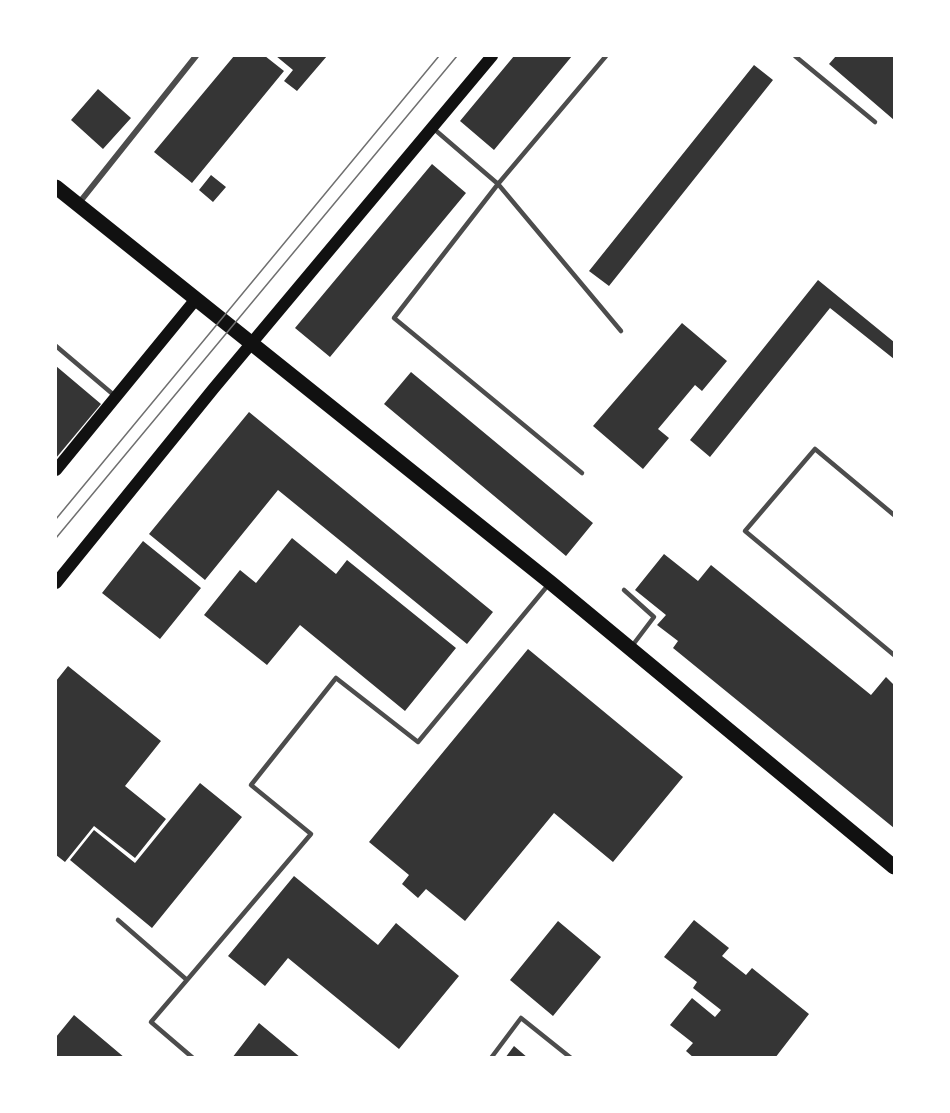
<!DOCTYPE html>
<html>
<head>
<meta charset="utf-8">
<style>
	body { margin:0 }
	#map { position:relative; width:950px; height:1113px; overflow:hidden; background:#fff; font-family:Raleway,sans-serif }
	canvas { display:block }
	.frame { position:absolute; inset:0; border:57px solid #fff; pointer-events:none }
</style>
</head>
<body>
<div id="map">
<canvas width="950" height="1113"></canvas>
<div class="frame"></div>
</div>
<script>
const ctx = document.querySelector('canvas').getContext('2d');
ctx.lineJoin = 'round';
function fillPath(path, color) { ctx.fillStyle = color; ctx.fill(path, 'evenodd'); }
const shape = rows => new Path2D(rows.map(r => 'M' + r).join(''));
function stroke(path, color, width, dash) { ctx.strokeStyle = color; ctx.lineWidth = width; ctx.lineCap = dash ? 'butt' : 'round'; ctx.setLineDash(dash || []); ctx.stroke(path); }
fillPath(shape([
	[234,56,265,56,284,71,192,183,154,152],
	[276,56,327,56,297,91,284,81,293,70],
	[514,56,572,56,494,150,460,121],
	[836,56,894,56,894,120,829,64],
	[754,65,773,80,609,286,589,271],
	[98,89,131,118,103,149,71,120],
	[432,164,466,193,330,357,295,328],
	[211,175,226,187,213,202,199,190],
	[818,280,894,342,894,359,830,308,710,457,690,440],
	[682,323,727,361,702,391,695,385,658,429,669,438,643,469,593,426],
	[56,366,101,404,56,458],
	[411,372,593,523,566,556,384,404],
	[249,412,493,612,467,644,278,490,205,580,149,534],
	[292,538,336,574,347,560,456,648,405,711,300,625,267,665,204,615,240,570,256,583],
	[143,541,201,588,160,639,102,593],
	[664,554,698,581,711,565,871,695,886,677,894,685,894,828,673,648,678,641,657,625,666,615,635,590],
	[528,649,683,777,613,862,554,813,465,921,426,889,418,898,402,884,409,875,369,842],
	[68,666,161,741,125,786,166,819,135,858,94,826,65,862,56,855,56,681],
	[200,783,242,817,152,928,70,860,94,830,135,863],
	[294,876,378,945,396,923,459,976,399,1049,288,958,265,986,228,956],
	[694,920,729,948,722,956,746,975,752,968,809,1014,775,1058,694,1058,686,1051,693,1043,670,1025,692,998,715,1017,721,1010,693,988,697,982,664,957],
	[558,921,601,957,553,1016,510,980],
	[74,1015,125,1058,56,1058,56,1037],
	[259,1023,301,1058,232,1058],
	[514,1046,528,1058,505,1058]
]), '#353535');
stroke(shape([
	[795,56,875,122],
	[434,129,498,184,606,56],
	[56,346,115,396],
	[582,473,394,318,498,184,621,331],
	[894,515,815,449,745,531,894,655],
	[624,590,654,617,632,646],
	[118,920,187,980,151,1022,193,1058],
	[187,980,311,834,251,785,336,678,418,742,549,584],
	[491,1058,521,1018,571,1058]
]), '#4c4c4c', 4.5);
stroke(shape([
	[79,203,196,56]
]), '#4c4c4c', 6);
stroke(shape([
	[56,470,196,299],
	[56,583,214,388,492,56]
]), '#111', 12);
stroke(shape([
	[56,187,551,583,894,867]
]), '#111', 15);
stroke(shape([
	[56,519,439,56],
	[56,538,457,56]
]), '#707070', 1.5);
</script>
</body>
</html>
